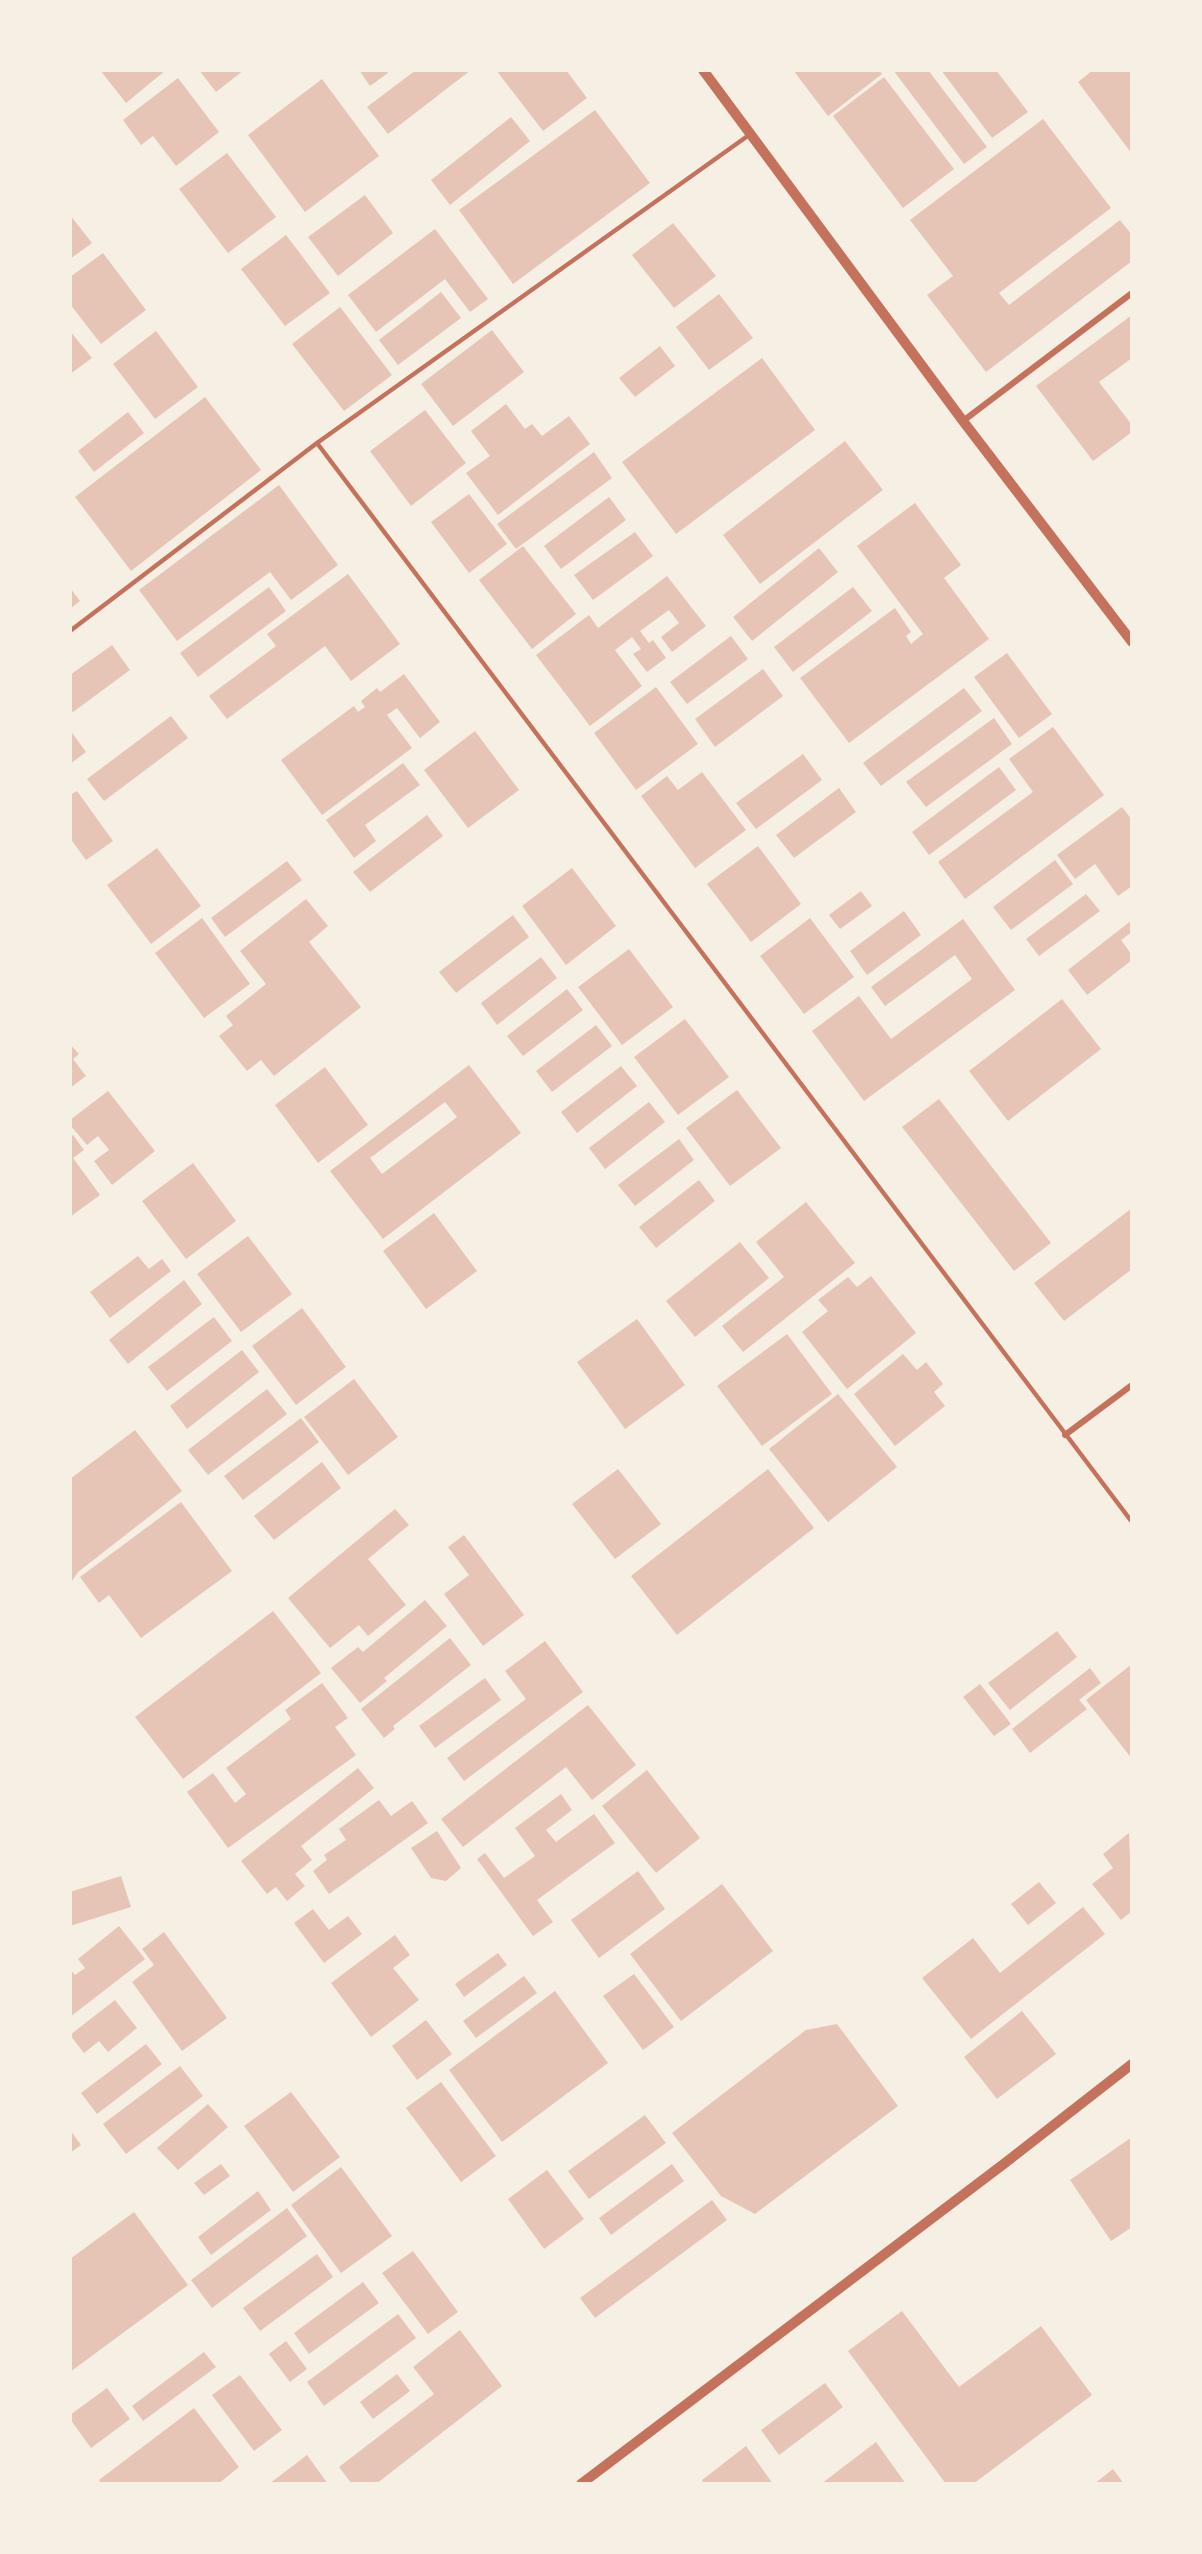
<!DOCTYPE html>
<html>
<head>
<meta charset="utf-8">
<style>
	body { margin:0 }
	#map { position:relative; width:1202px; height:2554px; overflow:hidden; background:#f6efe4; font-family:Inter,sans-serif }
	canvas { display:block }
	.frame { position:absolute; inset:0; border:72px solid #f6efe4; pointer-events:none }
</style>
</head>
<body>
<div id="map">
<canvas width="1202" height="2554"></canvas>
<div class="frame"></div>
</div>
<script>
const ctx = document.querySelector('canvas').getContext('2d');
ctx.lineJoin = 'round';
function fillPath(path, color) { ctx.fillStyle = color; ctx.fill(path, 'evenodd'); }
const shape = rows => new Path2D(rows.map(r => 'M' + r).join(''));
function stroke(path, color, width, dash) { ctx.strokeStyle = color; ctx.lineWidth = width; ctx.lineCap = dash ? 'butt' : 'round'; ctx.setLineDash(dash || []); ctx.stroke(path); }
fillPath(shape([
	[100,70,166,70,126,103],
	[199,70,244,70,216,92],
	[359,70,386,70,388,73,370,86],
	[416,70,471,70,388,134,367,107],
	[496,70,566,70,587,98,543,131],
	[793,70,879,70,882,74,828,116],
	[893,70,928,70,987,147,964,164],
	[941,70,996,70,1028,112,992,138],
	[1093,70,1132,70,1132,154,1078,82],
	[884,77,954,169,903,208,833,116],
	[178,78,219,132,176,166,153,136,141,145,123,120],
	[322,79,379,156,305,212,248,135],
	[595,110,650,183,513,284,459,210],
	[511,117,530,141,450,205,431,180],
	[1043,119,1111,208,999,293,1009,305,1120,220,1132,235,1132,261,986,372,927,295,953,276,910,220],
	[227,153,276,217,228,253,179,189],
	[365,195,393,233,338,276,308,237],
	[70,215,92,243,70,259],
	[673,223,716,276,674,308,632,255],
	[435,229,488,299,470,312,445,279,376,332,348,295],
	[286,235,330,293,285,326,241,269],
	[103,253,146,310,101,344,70,304,70,277],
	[441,292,461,318,398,365,379,340],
	[719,294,753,338,709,370,676,327],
	[340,307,392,375,344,411,292,344],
	[1132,315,1132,358,1099,382,1132,425,1132,432,1093,461,1036,386],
	[492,330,524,372,453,426,421,384],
	[70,331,92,358,70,374],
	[156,331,198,387,155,419,113,364],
	[660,346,675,366,635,397,619,378],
	[762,358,815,430,676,534,622,462],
	[205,397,261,470,131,571,75,497],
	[506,404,525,429,532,424,542,436,569,416,590,444,498,515,466,473,490,456,471,431],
	[425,410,466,463,411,506,370,451],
	[128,412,144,433,94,472,78,451],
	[845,441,883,490,760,584,723,535],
	[594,452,612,478,516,549,497,524],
	[279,485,338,565,291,600,270,572,177,641,139,590],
	[469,494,507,544,469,573,431,522],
	[609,497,626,520,561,569,544,546],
	[915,503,961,565,944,578,989,639,849,743,800,678,895,608,911,632,906,636,911,644,923,634,857,546],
	[635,532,653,556,593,600,574,575],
	[523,546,576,614,532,649,479,580],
	[819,548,838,572,752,641,733,617],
	[348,574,400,644,351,681,325,646,227,719,209,696,276,646,267,634],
	[667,576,706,626,672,652,661,637,679,623,669,610,640,631,649,643,653,640,666,658,647,672,633,654,641,649,632,637,615,650,642,686,590,726,536,655,589,615,598,628],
	[269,587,286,611,198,677,180,653],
	[853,587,872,611,793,672,774,647],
	[70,588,80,601,70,609],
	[731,636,748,659,687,704,670,682],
	[112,645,130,670,73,712,70,709,70,675],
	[1007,653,1052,714,1019,738,974,677],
	[763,669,783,696,715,747,695,719],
	[404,674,440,722,420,738,397,708,387,715,412,748,322,815,281,760,354,706,358,712,365,707,361,701,377,688,380,692],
	[656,687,698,744,636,790,594,733],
	[964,688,982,711,881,786,863,763],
	[171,716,188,738,104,801,87,779],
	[994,718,1012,744,926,807,906,782],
	[1053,727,1104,795,965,899,938,862,1033,792,1009,759],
	[70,730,86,752,70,764],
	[475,731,519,790,468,828,424,770],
	[803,754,822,780,756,829,736,803],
	[403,763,420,785,365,825,376,841,354,858,326,820],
	[999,767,1016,790,929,855,912,832],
	[702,772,746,830,695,868,641,796,667,776,678,790],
	[839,788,856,812,794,858,776,835],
	[77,791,113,841,86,860,70,838,70,795],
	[1122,807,1132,820,1132,886,1118,896,1095,864,1075,879,1057,855],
	[427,815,443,836,370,892,353,872],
	[758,846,801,904,751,942,707,884],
	[157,848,201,906,151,944,107,885],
	[1055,860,1073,884,1011,930,993,907],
	[287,861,302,880,225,937,211,918],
	[572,868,616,926,566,965,522,906],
	[861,891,872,906,840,929,829,915],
	[1086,894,1100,911,1039,956,1026,939],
	[306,899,328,926,309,942,361,1007,274,1076,261,1060,247,1071,219,1036,233,1025,226,1016,266,984,240,951],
	[904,911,921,935,867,975,850,951],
	[513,915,529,937,456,993,439,972],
	[202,918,250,984,204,1018,155,953],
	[810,918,854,977,804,1014,760,956],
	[963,919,1015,990,864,1101,812,1031,859,996,891,1039,972,979,955,955,885,1006,871,987],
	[1132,920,1132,932,1121,940,1132,955,1132,960,1087,995,1068,970],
	[629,949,673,1007,622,1045,578,987],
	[541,957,557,978,497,1025,481,1003],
	[567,989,583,1010,523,1056,507,1036],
	[1062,999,1101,1049,1008,1121,969,1071],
	[685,1019,729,1077,678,1115,634,1057],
	[596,1025,612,1046,552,1092,536,1071],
	[70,1044,79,1054,73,1059,86,1076,70,1088],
	[469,1065,521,1133,383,1239,330,1171],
	[445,1102,457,1117,382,1174,370,1158],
	[621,1066,637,1086,577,1133,561,1112],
	[325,1067,368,1125,318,1163,275,1105],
	[737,1090,781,1148,730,1186,686,1128],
	[108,1091,155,1151,112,1185,94,1161,109,1150,98,1136,87,1145,70,1125,70,1120],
	[939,1099,1051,1243,1014,1271,902,1127],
	[649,1102,665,1122,605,1169,589,1148],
	[73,1135,84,1150,73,1158,100,1195,70,1217,70,1137],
	[679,1139,694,1160,635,1206,618,1185],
	[193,1163,236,1221,186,1259,142,1201],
	[699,1180,715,1201,656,1248,639,1227],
	[806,1202,855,1263,743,1352,722,1326,784,1277,756,1242],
	[1132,1208,1132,1269,1064,1321,1034,1283],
	[434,1213,477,1271,426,1309,383,1251],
	[248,1236,292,1294,241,1332,197,1274],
	[740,1242,769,1278,695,1337,666,1301],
	[138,1256,149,1269,162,1259,171,1271,110,1318,90,1292],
	[871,1276,916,1333,847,1389,802,1332,828,1311,818,1300,848,1277,857,1287],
	[184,1280,202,1304,128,1364,109,1340],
	[302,1308,346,1367,296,1405,252,1346],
	[214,1317,232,1341,167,1391,148,1367],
	[637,1319,685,1385,625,1429,577,1362],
	[787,1334,832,1394,762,1446,717,1386],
	[242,1350,259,1372,187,1429,170,1406],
	[903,1354,917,1370,926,1362,943,1384,934,1392,945,1406,895,1446,854,1394],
	[354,1379,398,1437,348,1475,304,1417],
	[267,1389,287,1414,208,1475,188,1450],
	[838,1394,897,1467,828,1522,769,1449],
	[301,1418,319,1442,243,1500,224,1476],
	[135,1430,182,1491,78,1572,70,1584,70,1479],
	[322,1462,341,1488,274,1540,254,1516],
	[618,1469,661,1524,615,1559,572,1504],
	[768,1469,814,1528,677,1635,631,1576],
	[181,1502,232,1571,141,1638,109,1595,99,1603,80,1577],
	[395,1509,409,1525,368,1559,406,1605,368,1636,359,1625,330,1648,288,1598],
	[464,1535,524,1615,483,1646,444,1594,469,1575,448,1547],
	[425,1600,447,1626,384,1678,387,1681,360,1703,331,1668,358,1647,363,1652],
	[273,1611,321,1673,183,1779,135,1717],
	[1057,1631,1077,1657,1010,1710,988,1683],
	[450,1638,471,1665,393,1726,395,1729,384,1738,361,1709],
	[545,1641,583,1692,464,1781,447,1758,526,1699,505,1671],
	[1132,1664,1132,1759,1086,1700],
	[1090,1668,1101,1683,1079,1700,1087,1709,1030,1753,1012,1729],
	[485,1678,501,1700,435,1748,419,1726],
	[322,1683,348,1718,335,1727,356,1755,228,1848,187,1792,213,1773,235,1803,246,1794,226,1768,291,1719,285,1710],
	[980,1684,1011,1724,994,1736,963,1697],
	[588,1705,636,1765,592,1800,566,1767,463,1847,441,1819],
	[358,1768,374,1788,301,1846,312,1860,295,1874,305,1886,287,1901,276,1887,267,1894,241,1861],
	[647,1770,700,1838,656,1873,602,1806],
	[561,1794,572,1810,546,1830,556,1842,594,1814,615,1843,537,1900,553,1922,533,1936,477,1859,485,1853,504,1878,535,1856,515,1828],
	[379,1800,391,1816,412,1801,428,1823,329,1894,313,1871,327,1860,324,1855,346,1840,339,1829],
	[437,1831,461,1868,446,1881,431,1878,411,1848],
	[1129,1833,1132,1911,1121,1920,1092,1884,1113,1868,1103,1854],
	[638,1871,665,1909,599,1958,571,1920],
	[121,1876,131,1907,70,1926,70,1892],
	[1039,1882,1056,1903,1028,1925,1011,1904],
	[722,1884,773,1951,681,2021,630,1954],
	[1083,1907,1105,1934,971,2039,922,1978,973,1938,1000,1973],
	[313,1909,329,1930,348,1916,362,1934,324,1963,294,1923],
	[119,1926,145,1959,70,2017,70,1969,75,1975,85,1968,78,1959],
	[164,1932,227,2018,182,2051,132,1982,154,1965,142,1949],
	[395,1935,410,1955,393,1968,419,2000,371,2037,331,1983],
	[498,1953,507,1965,464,1997,455,1984],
	[634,1974,674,2027,643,2050,603,1996],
	[524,1976,537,1993,476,2038,463,2021],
	[555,1991,608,2063,502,2142,449,2070],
	[115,2000,137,2028,108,2052,99,2041,84,2053,70,2035],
	[1022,2011,1056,2054,997,2099,964,2057],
	[426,2020,452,2054,417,2080,392,2046],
	[837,2024,898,2106,755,2214,721,2196,672,2133,806,2030],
	[146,2044,162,2064,97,2114,81,2093],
	[180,2066,203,2096,126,2154,103,2124],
	[441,2082,496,2156,461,2182,406,2108],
	[291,2092,340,2157,293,2192,244,2126],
	[208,2104,228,2127,178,2170,157,2148],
	[645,2115,666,2143,589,2199,568,2171],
	[70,2130,81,2145,70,2153],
	[1132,2137,1132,2227,1111,2241,1070,2180],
	[221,2164,230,2176,204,2195,194,2183],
	[672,2164,684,2181,611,2235,599,2218],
	[341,2167,392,2236,341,2273,291,2205],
	[547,2170,584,2219,544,2249,508,2199],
	[258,2191,271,2210,211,2255,198,2237],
	[712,2200,727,2220,595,2318,580,2298],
	[287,2208,307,2236,212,2308,191,2280],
	[134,2212,188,2285,70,2372,70,2259],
	[413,2251,458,2312,428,2334,382,2273],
	[317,2254,333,2277,260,2331,243,2308],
	[363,2282,379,2303,309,2354,294,2333],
	[902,2311,959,2387,1041,2326,1092,2395,973,2484,946,2484,848,2351],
	[398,2314,416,2338,324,2406,307,2382],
	[460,2330,502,2386,376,2484,352,2484,339,2467,434,2394,413,2367],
	[286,2341,307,2369,290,2382,269,2354],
	[204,2352,216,2367,143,2421,132,2406],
	[397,2374,410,2391,373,2419,360,2402],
	[240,2375,282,2430,254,2451,212,2395],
	[825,2383,843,2407,779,2455,761,2430],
	[107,2388,130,2419,91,2448,70,2419,70,2415],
	[194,2408,239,2467,218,2484,101,2484,99,2480],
	[876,2442,906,2484,821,2484],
	[746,2446,773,2484,704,2484,702,2480],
	[307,2455,328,2484,269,2484],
	[1113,2469,1124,2484,1094,2484]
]), '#e6c5b7');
stroke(shape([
	[317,443,1132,1522],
	[70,631,317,443,749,135]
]), '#c5725c', 4.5);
stroke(shape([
	[963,421,1132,293],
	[1065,1435,1132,1385]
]), '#c5725c', 6);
stroke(shape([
	[703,70,963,421,1132,642],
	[581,2484,1005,2163,1132,2064]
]), '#c5725c', 10);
</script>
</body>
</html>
